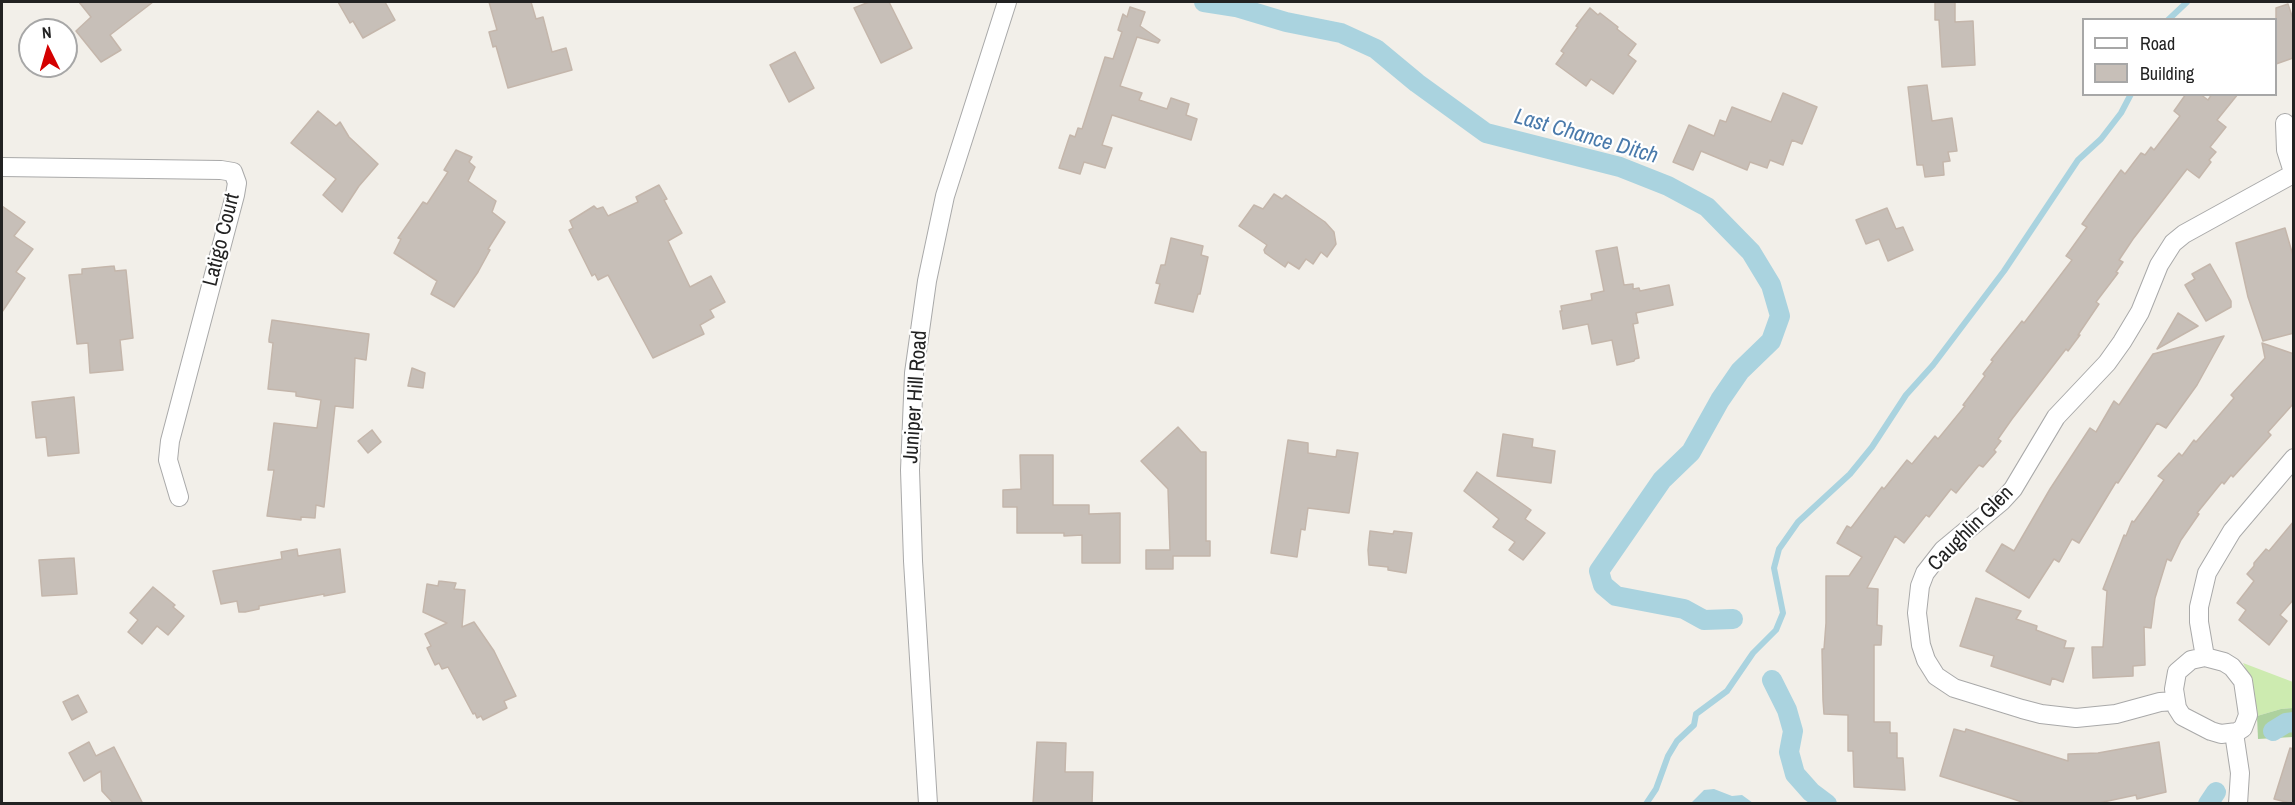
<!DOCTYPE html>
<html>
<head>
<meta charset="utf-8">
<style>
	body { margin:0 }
	#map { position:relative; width:2295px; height:805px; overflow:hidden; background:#f2efe9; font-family:"Archivo Narrow",sans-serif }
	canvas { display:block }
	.frame { position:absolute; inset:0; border:3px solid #222; pointer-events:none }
	.legend { position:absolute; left:2082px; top:18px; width:195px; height:78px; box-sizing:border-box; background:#fff; border:2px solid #a7a7a7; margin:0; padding:8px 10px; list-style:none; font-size:18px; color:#222 }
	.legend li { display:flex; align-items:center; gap:12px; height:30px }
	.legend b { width:30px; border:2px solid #a7a7a7 }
	.north { position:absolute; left:18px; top:18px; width:60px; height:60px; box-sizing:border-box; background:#fff; border:2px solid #a7a7a7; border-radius:50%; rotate:355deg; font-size:16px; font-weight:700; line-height:24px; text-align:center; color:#222 }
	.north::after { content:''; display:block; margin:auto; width:21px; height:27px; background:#d40000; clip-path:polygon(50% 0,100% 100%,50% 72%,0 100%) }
</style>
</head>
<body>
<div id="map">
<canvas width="2295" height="805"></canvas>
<div class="frame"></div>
<ul class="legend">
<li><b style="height:8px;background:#fff"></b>Road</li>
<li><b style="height:16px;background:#c7bfb8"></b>Building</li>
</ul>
<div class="north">N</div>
</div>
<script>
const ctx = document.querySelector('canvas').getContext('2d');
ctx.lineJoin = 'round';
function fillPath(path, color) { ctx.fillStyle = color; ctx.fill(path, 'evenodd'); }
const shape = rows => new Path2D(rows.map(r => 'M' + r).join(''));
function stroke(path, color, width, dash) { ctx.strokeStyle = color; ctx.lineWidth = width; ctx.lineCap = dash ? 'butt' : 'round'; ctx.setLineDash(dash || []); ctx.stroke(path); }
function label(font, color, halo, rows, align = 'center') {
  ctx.font = font + ' "Archivo Narrow",sans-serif'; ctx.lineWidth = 4.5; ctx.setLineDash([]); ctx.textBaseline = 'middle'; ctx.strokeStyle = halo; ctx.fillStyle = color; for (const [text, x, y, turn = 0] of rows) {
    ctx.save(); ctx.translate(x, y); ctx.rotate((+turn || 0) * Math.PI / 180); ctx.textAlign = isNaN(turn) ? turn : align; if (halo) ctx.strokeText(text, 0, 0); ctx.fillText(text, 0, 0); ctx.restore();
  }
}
fillPath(shape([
	[2243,663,2293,682,2293,708,2281,709,2257,716,2252,681]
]), '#cdebb0');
fillPath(shape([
	[2293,708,2293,737,2258,739,2257,716,2281,709]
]), '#add19e');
fillPath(shape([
	[1714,789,1732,796,1742,795,1753,803,1691,803,1704,790]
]), '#aad3df');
stroke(shape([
	[2168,20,2187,2],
	[1646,804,1656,789,1668,756,1677,741,1694,725,1696,714,1727,691,1753,653,1776,630,1783,613,1774,568,1779,549,1798,522,1850,474,1872,447,1906,395,1933,365,2004,271,2078,160,2101,139,2121,113,2131,94]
]), '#aad3df', 6);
stroke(shape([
	[1204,2,1236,7,1286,22,1341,33,1376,49,1417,83,1486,133,1620,167,1668,186,1707,207,1751,252,1771,285,1780,316,1771,341,1740,371,1720,400,1691,452,1662,480,1599,571,1603,585,1616,596,1684,609,1704,620,1733,619],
	[1772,680,1787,710,1793,731,1789,752,1795,774,1811,792,1827,804],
	[2273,731,2286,723,2294,722],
	[2208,804,2216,792]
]), '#aad3df', 20);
const building = shape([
	[79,2,153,2,110,35,121,50,101,62,76,31,91,17,79,2],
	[338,2,385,2,395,20,363,38,353,21,350,23,338,2],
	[489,2,531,2,536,19,543,17,552,52,566,48,572,70,508,88,496,46,493,47,489,32,497,30,489,2],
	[869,2,889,2,912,48,881,63,854,8,869,2],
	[1935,2,1955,2,1955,22,1973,21,1975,65,1942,67,1939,20,1935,20,1935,2],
	[2288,4,2294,22,2293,58,2276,64,2276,8,2288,4],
	[1130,7,1145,12,1140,26,1160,40,1158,43,1137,37,1120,86,1142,93,1139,100,1167,109,1171,98,1189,104,1186,115,1197,119,1191,140,1112,115,1102,145,1112,148,1105,168,1084,162,1080,174,1059,168,1070,135,1075,137,1078,128,1082,129,1105,57,1113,59,1122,32,1118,30,1123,14,1127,17,1130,7],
	[1590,8,1598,15,1600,13,1618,27,1617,29,1636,44,1628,55,1636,61,1613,94,1591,79,1586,86,1556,64,1564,53,1561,51,1578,27,1576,26,1590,8],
	[795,52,814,88,789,102,770,65,795,52],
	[1927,85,1932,121,1952,118,1957,151,1948,152,1950,161,1943,162,1944,175,1925,177,1923,165,1917,165,1908,87,1927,85],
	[1783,93,1817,107,1802,144,1792,140,1783,165,1770,160,1767,168,1750,162,1747,170,1701,151,1693,170,1673,162,1689,125,1714,136,1720,120,1726,122,1732,107,1771,122,1783,93],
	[2186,94,2200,94,2208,100,2212,94,2238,94,2217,120,2226,127,2210,147,2216,152,2209,160,2211,162,2199,178,2187,169,2133,239,2119,260,2123,262,2116,272,2118,273,2096,302,2099,304,2078,335,2080,335,2068,351,2066,349,2012,419,1998,439,2001,441,1994,450,1996,452,1983,467,1979,465,1956,493,1951,489,1929,517,1926,515,1904,543,1895,536,1867,588,1878,589,1877,625,1882,626,1881,645,1874,645,1874,722,1890,722,1890,733,1897,733,1897,758,1903,758,1905,790,1854,787,1853,751,1848,751,1848,715,1824,714,1823,700,1822,649,1824,649,1826,623,1826,576,1849,576,1862,557,1837,543,1847,526,1851,528,1882,487,1884,489,1907,460,1912,464,1935,436,1938,439,1965,406,1963,405,1985,376,1983,374,1993,361,1991,360,2022,321,2024,323,2072,260,2066,256,2087,227,2082,224,2092,210,2121,170,2125,174,2141,153,2145,155,2151,147,2154,150,2180,116,2174,111,2186,94],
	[318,111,336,126,340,122,349,137,378,164,359,186,342,212,323,195,336,179,291,143,318,111],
	[456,150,472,157,469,162,475,167,468,181,496,201,492,212,505,222,488,249,490,250,478,272,454,307,431,294,437,281,394,253,401,239,398,238,423,202,427,204,448,172,444,170,456,150],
	[659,185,667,199,664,200,682,233,668,241,690,287,711,276,725,302,710,310,714,317,700,325,704,334,653,358,608,275,598,280,595,274,592,276,569,230,573,228,570,221,594,206,597,209,603,207,608,216,638,202,636,197,659,185],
	[1274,194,1282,199,1286,195,1325,222,1334,232,1336,244,1327,257,1321,252,1313,264,1306,259,1299,269,1288,262,1285,267,1265,253,1264,250,1267,245,1239,226,1254,205,1263,209,1274,194],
	[2,206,25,222,14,236,33,249,16,272,25,278,2,312,2,206],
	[1887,208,1896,229,1903,227,1913,250,1888,261,1879,239,1866,244,1856,220,1887,208],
	[2285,228,2294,259,2294,333,2263,341,2248,297,2236,243,2285,228],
	[1171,238,1203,246,1201,255,1208,257,1200,294,1198,294,1193,312,1155,303,1160,284,1156,283,1161,265,1165,265,1171,238],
	[1617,247,1624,285,1633,284,1633,289,1639,288,1640,291,1669,285,1673,305,1636,313,1638,323,1633,324,1639,358,1635,359,1634,361,1617,365,1612,340,1592,344,1588,324,1563,329,1560,311,1562,311,1561,306,1592,300,1591,294,1604,291,1596,251,1617,247],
	[2210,264,2231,301,2231,307,2206,321,2185,285,2195,279,2192,274,2210,264],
	[114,266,115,271,126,270,133,338,120,340,123,370,90,373,88,343,77,344,69,275,82,274,82,269,114,266],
	[2178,313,2198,326,2157,349,2170,327,2178,313],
	[272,320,369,334,366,360,355,358,353,408,335,406,324,507,316,505,315,518,301,517,301,520,267,516,274,470,268,470,274,423,317,428,321,400,296,396,296,392,268,389,273,343,269,342,269,339,272,320],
	[2224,336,2197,385,2166,428,2157,423,2118,483,2116,482,2079,543,2072,539,2059,562,2054,559,2029,598,1986,571,2002,544,2014,551,2050,489,2090,428,2096,432,2114,401,2119,405,2153,354,2224,336],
	[2262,343,2294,354,2294,403,2268,432,2271,435,2233,477,2231,475,2224,484,2222,482,2197,513,2199,514,2181,540,2171,561,2167,559,2155,598,2151,628,2144,627,2145,665,2133,666,2133,676,2093,678,2092,647,2103,647,2107,591,2103,589,2124,535,2126,536,2132,521,2134,522,2164,480,2158,476,2179,453,2182,456,2194,440,2196,442,2234,398,2231,395,2265,358,2262,343],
	[412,368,425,373,423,388,408,386,412,368],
	[74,397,79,453,48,456,46,437,36,438,32,402,74,397],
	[1178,427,1201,452,1206,452,1206,541,1210,541,1210,556,1173,556,1173,569,1146,569,1146,550,1170,550,1168,489,1141,461,1178,427],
	[372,430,381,442,368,453,358,441,372,430],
	[1503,434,1533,439,1532,447,1555,451,1551,483,1497,476,1503,434],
	[1288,440,1308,443,1308,453,1336,457,1337,450,1358,453,1349,513,1308,508,1305,530,1301,529,1297,557,1271,553,1288,440],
	[1020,455,1053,455,1053,505,1089,505,1089,514,1120,513,1120,563,1082,563,1082,535,1064,536,1064,533,1017,533,1017,507,1003,507,1003,490,1021,489,1020,455],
	[1477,472,1531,510,1525,519,1545,533,1523,560,1509,550,1515,542,1493,527,1499,519,1464,491,1477,472],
	[2294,521,2294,599,2280,615,2287,621,2269,645,2239,620,2246,610,2237,603,2254,581,2247,574,2254,566,2254,563,2266,549,2269,551,2294,521],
	[1370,531,1393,534,1394,531,1412,533,1406,573,1388,570,1388,567,1369,565,1368,550,1370,531],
	[297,549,298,556,340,549,345,592,324,596,324,594,259,606,259,609,245,612,239,612,237,601,221,604,213,571,282,559,281,552,297,549],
	[74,558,77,594,42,596,39,560,74,558],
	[439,581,456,583,454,589,465,590,462,627,474,622,494,651,516,696,504,701,507,708,483,720,481,716,477,718,475,713,473,714,448,667,442,669,439,663,435,665,427,648,431,646,425,634,447,623,423,612,427,584,438,586,439,581],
	[153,587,175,605,173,607,184,616,168,635,157,626,142,644,128,632,138,620,130,613,153,587],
	[1976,598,2021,611,2016,619,2037,626,2036,630,2066,641,2064,648,2074,648,2063,682,2052,678,2050,685,1991,666,1994,656,1960,646,1976,598],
	[78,695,87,712,72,720,63,702,78,695],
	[1954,729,1965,732,1966,729,2068,761,2068,754,2098,753,2159,742,2166,792,2137,799,2136,795,2094,804,2028,804,2010,798,1940,776,1954,729],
	[89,742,96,756,114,747,143,804,114,804,102,791,101,771,84,781,69,753,89,742],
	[1037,742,1066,743,1065,772,1093,772,1092,804,1033,804,1037,742],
	[2290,748,2294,749,2294,804,2274,799,2290,748]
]);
fillPath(building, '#c7bfb8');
stroke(building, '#c4b6ab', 1.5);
const minor = shape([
	[2285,123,2286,150,2294,175],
	[2,167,221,170,233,172,237,183,235,195,170,441,168,460,179,497],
	[2205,657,2224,662,2232,667,2243,681,2248,715,2243,728,2237,732,2221,734,2211,731,2182,716,2177,708,2174,689,2177,672,2191,660,2205,657],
	[2205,657,2199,622,2199,607,2207,573,2232,531,2294,458],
	[2175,701,2160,702,2116,714,2076,718,2041,714,2022,709,1954,688,1936,676,1926,660,1921,645,1917,613,1920,586,1925,573,1943,550,2002,501,2013,489,2056,417,2107,363,2122,342,2140,312,2159,265,2173,243,2184,234,2293,174],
	[2234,733,2240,773,2238,804],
	[928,804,913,561,910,470,914,373,927,281,945,196,1007,2]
]);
stroke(minor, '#a9a9a9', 20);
stroke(minor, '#fff', 18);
label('21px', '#222', '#fff', [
	["Latigo Court",222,240,-76],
	["Juniper Hill Road",916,397,-86],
	["Caughlin Glen",1971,529,-45]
]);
label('italic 22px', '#4a7aab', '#fff', [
	["Last Chance Ditch",1586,137,16]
]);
</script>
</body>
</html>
